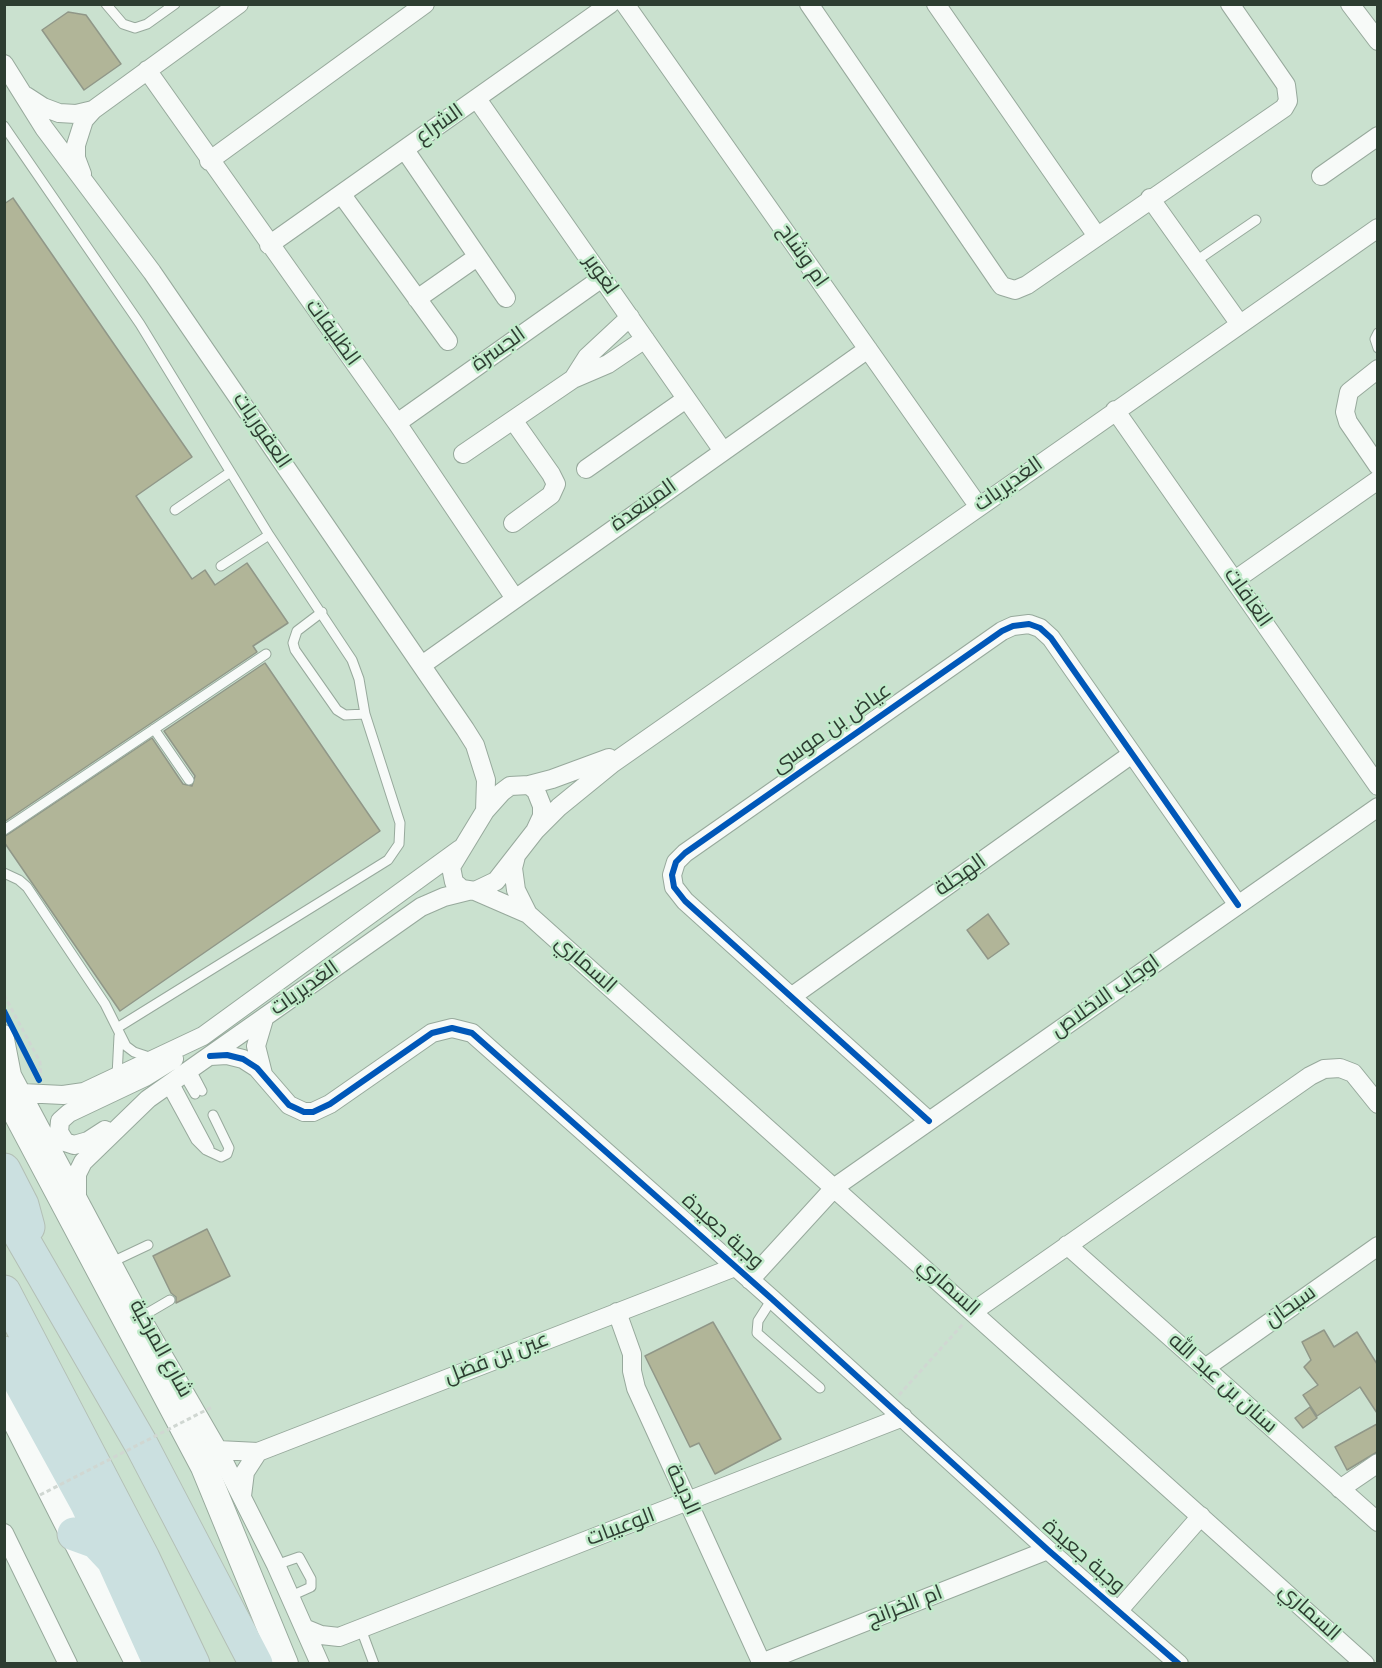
<!DOCTYPE html>
<html>
<head>
<meta charset="utf-8">
<style>
	body { margin:0 }
	#map { position:relative; width:1382px; height:1668px; overflow:hidden; background:#cae1cf; font-family:"Nunito Sans",sans-serif }
	canvas { display:block }
	.frame { position:absolute; inset:0; border:6px solid #2d3d31; pointer-events:none }
</style>
</head>
<body>
<div id="map">
<canvas width="1382" height="1668"></canvas>
<div class="frame"></div>
</div>
<script>
const ctx = document.querySelector('canvas').getContext('2d');
ctx.lineJoin = 'round';
function fillPath(path, color) { ctx.fillStyle = color; ctx.fill(path, 'evenodd'); }
const shape = rows => new Path2D(rows.map(r => 'M' + r).join(''));
function stroke(path, color, width, dash) { ctx.strokeStyle = color; ctx.lineWidth = width; ctx.lineCap = dash ? 'butt' : 'round'; ctx.setLineDash(dash || []); ctx.stroke(path); }
function label(font, color, halo, rows, align = 'center') {
  ctx.font = font + ' "Nunito Sans",Cairo,sans-serif'; ctx.lineWidth = 5; ctx.setLineDash([]); ctx.textBaseline = 'middle'; ctx.strokeStyle = halo; ctx.fillStyle = color; for (const [text, x, y, turn = 0] of rows) {
    ctx.save(); ctx.translate(x, y); ctx.rotate((+turn || 0) * Math.PI / 180); ctx.textAlign = isNaN(turn) ? turn : align; if (halo) ctx.strokeText(text, 0, 0); ctx.fillText(text, 0, 0); ctx.restore();
  }
}
const building = shape([
	[68,12,86,15,121,64,84,90,42,30,68,12],
	[13,198,192,457,136,496,192,579,205,570,215,585,247,563,288,623,253,646,257,652,4,822,4,204,13,198],
	[265,663,380,831,120,1011,4,842,4,837,152,738,183,784,192,786,195,776,164,731,265,663],
	[988,914,1009,944,988,959,967,930,988,914],
	[207,1229,230,1276,176,1303,176,1297,171,1293,153,1256,207,1229],
	[713,1322,781,1439,715,1474,699,1443,690,1447,645,1356,713,1322],
	[1324,1330,1334,1347,1357,1332,1377,1364,1377,1413,1360,1387,1317,1416,1303,1395,1318,1385,1304,1367,1311,1360,1302,1342,1324,1330],
	[1310,1407,1317,1418,1303,1428,1295,1418,1310,1407],
	[1377,1424,1377,1452,1347,1470,1335,1447,1377,1424]
]);
fillPath(building, '#b1b598');
stroke(building, '#909788', 1.5);
const lane = shape([
	[106,4,123,24,135,28,147,24,175,4],
	[4,126,140,324,269,535,352,660,359,679,365,714,400,823,399,844,388,860,117,1028],
	[1193,263,1256,220],
	[1378,333,1375,339,1378,348],
	[175,510,229,473],
	[221,566,269,535],
	[322,612,297,631,293,643,295,650,337,710,345,715,365,714],
	[154,729,189,780],
	[4,830,266,654],
	[4,873,19,880,27,887,105,1004,126,1046,134,1052,152,1058],
	[191,1070,202,1091],
	[184,1075,195,1094],
	[117,1076,119,1036],
	[174,1082,209,1148],
	[167,1087,196,1140,206,1150,221,1157,227,1154,229,1148,213,1115],
	[112,1262,148,1245],
	[772,1299,758,1321,757,1333,820,1388],
	[141,1317,170,1300],
	[276,1565,299,1557,311,1579,311,1587,291,1596],
	[361,1629,374,1664]
]);
const street = shape([
	[625,4,979,507],
	[809,4,999,282,1002,286,1015,290,1027,285,1284,108,1288,101,1286,85,1230,4],
	[936,4,1097,236],
	[1350,4,1378,41],
	[4,64,44,128,152,272,465,729,475,745,486,780,485,811],
	[147,70,397,423,514,597],
	[26,96,43,107,59,113,76,114,93,110],
	[477,99,723,451],
	[405,150,506,298],
	[209,161,425,4],
	[82,174,76,158,76,145,84,120,93,110,239,4],
	[1321,176,1378,136],
	[342,195,448,341],
	[1150,198,1239,323],
	[269,245,610,4],
	[417,299,477,257],
	[1378,369,1349,392,1345,412,1348,422,1378,466],
	[573,379,587,357,630,317],
	[1115,410,1378,786],
	[513,420,551,474,556,484,551,495,513,523],
	[397,423,602,278],
	[463,454,573,379,608,364,645,339],
	[586,469,686,399],
	[1235,580,1378,480],
	[422,665,868,349],
	[529,785,536,791,542,806,542,816,535,831,496,881,475,891,462,889,454,882,451,867,485,811,502,792,510,786,529,785,552,779,609,758],
	[535,831,559,807,613,763,1378,228],
	[516,856,513,868,516,890,528,914],
	[475,891,528,914,1365,1664],
	[791,997,1132,754],
	[4,1034,12,1075,141,1317,218,1450,276,1565,320,1664],
	[210,1056,227,1055,243,1059,257,1068,289,1105,304,1112,313,1112,330,1104,432,1033,452,1028,472,1033,772,1299,1048,1550,1179,1664],
	[263,1074,256,1046,264,1019],
	[22,1093,63,1095,84,1092,203,1036,460,849],
	[929,1121,685,901,674,887,672,875,676,862,685,853,1002,631,1013,626,1029,624,1040,628,1051,638,1238,905],
	[105,1130,88,1141,74,1145,65,1142,59,1132,60,1121,69,1113,145,1077,174,1059],
	[77,1195,77,1174,83,1162,148,1099,421,907,444,897,468,891],
	[1067,1245,1378,1522],
	[750,1280,835,1187,1378,807],
	[974,1311,1310,1076,1324,1069,1340,1068,1353,1073,1378,1104],
	[617,1312,632,1354,632,1371,636,1388,762,1664],
	[1205,1368,1378,1246],
	[218,1450,258,1452,735,1267],
	[1340,1489,1378,1463],
	[242,1496,245,1472,258,1452],
	[4,1533,68,1664],
	[1119,1610,1201,1516],
	[304,1628,321,1635,339,1637,903,1417],
	[761,1663,1048,1550]
]);
const secondary = shape([
	[4,1090,204,1467,285,1664],
	[4,1398,139,1664]
]);
const highway = shape([
	[4,1170,22,1205,28,1227],
	[4,1207,141,1444,256,1664],
	[4,1292,143,1558,193,1664],
	[4,1353,87,1504,113,1560],
	[74,1534,96,1542,113,1560,160,1664]
]);
stroke(lane, '#97a99c', 11);
stroke(street, '#97a99c', 20);
stroke(secondary, '#97a99c', 28);
stroke(highway, '#b3bfb5', 35);
stroke(shape([
	[4,995,40,1062,41,1077],
	[899,1395,963,1324]
]), '#d0d7d2', 3, [4.5, 3]);
stroke(lane, '#f7faf8', 9);
stroke(street, '#f7faf8', 18);
stroke(secondary, '#f7faf8', 26);
stroke(highway, '#cbe0e0', 33);
stroke(shape([
	[40,1495,212,1407]
]), '#d0d7d2', 3, [4.5, 3]);
stroke(shape([
	[4,1011,39,1080],
	[210,1056,227,1055,243,1059,257,1068,289,1105,304,1112,313,1112,330,1104,432,1033,452,1028,472,1033,772,1299,1048,1550,1179,1664],
	[929,1121,685,901,674,887,672,875,676,862,685,853,1002,631,1013,626,1029,624,1040,628,1051,638,1238,905]
]), '#0057b8', 6);
label('21px', '#2d3d31', '#c1eaca', [
	["الشراع",440,125,-35],
	["ام وشاح",802,256,55],
	["لغوير",600,275,55],
	["الظليفات",332,333,54],
	["الجسرة",499,350,-35],
	["العقوريات",261,431,56],
	["الغديريات",1009,485,-35],
	["المبتعدة",644,506,-35],
	["الغافات",1247,598,55],
	["عياض بن موسى",832,729,-35],
	["الهجلة",961,876,-35],
	["السماري",585,965,42],
	["الغديريات",305,989,-35],
	["اوجاب الاخلاص",1106,997,-35],
	["وجبة جعيدة",722,1232,42],
	["السماري",948,1288,42],
	["سيحان",1291,1307,-35],
	["شارع المرخية",160,1349,61],
	["عين بن فضل",497,1359,-21],
	["سنان بن عبد الله",1222,1384,42],
	["الديحة",682,1490,66],
	["الوعيبات",621,1528,-21],
	["وجبة جعيدة",1083,1557,41],
	["ام الخرانج",905,1607,-21],
	["السماري",1309,1613,42]
]);
</script>
</body>
</html>
